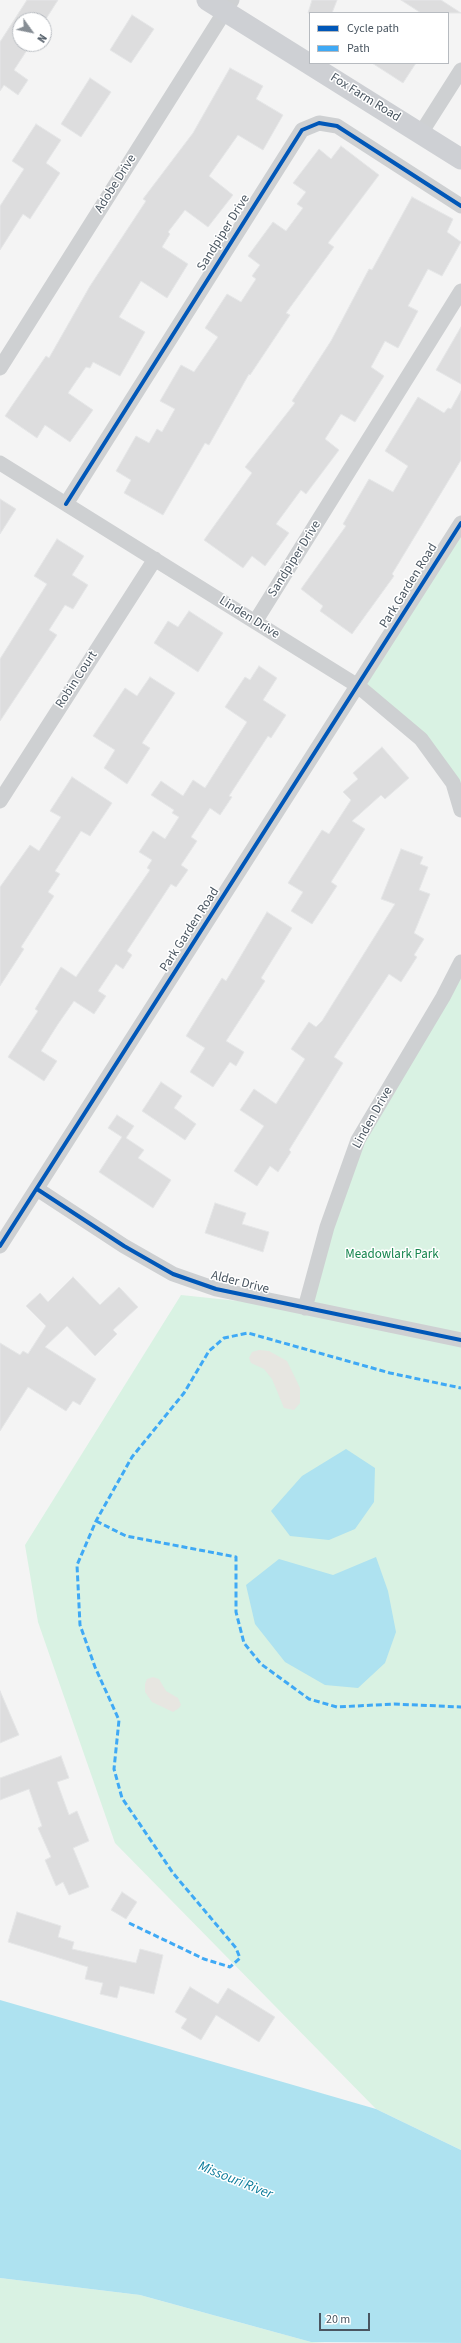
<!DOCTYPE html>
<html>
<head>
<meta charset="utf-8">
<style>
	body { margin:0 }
	#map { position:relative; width:461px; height:2343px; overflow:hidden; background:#f4f4f4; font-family:"Source Sans 3",sans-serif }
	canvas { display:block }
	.legend { position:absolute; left:309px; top:12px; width:140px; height:52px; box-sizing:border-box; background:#fff; border:1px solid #b7bbc0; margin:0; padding:5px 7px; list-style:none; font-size:12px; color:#4a5661 }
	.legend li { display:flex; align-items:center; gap:8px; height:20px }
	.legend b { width:20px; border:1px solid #b7bbc0 }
	.north { position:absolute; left:12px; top:12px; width:40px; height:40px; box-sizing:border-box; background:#fff; border:1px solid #b7bbc0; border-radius:50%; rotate:123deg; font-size:11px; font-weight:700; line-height:16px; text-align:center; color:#4a5661 }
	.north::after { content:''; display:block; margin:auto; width:14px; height:18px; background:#868d94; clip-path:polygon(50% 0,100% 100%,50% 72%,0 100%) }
	.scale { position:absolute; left:319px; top:2313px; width:51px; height:18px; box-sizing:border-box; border:2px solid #4a5661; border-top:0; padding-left:5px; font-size:12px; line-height:14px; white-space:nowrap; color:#4a5661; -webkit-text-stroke:3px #fff; paint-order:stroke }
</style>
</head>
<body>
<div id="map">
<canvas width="461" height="2343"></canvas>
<ul class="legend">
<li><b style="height:5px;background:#0057b8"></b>Cycle path</li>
<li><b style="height:5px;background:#3fa9f5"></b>Path</li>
</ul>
<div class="north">N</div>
<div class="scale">20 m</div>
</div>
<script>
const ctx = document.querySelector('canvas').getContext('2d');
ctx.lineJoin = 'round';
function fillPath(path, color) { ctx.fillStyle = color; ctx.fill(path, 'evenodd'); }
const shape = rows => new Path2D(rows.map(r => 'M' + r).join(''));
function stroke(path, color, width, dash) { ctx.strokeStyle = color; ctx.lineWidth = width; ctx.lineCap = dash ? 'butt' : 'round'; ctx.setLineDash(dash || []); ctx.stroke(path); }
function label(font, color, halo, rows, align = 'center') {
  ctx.font = font + ' "Source Sans 3",sans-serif'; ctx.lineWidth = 3; ctx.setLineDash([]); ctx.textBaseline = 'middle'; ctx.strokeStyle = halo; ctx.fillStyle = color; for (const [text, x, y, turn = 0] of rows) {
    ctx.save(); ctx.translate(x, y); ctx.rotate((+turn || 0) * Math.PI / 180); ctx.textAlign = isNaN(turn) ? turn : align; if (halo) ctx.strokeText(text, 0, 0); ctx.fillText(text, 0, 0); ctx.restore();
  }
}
fillPath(shape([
	[461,523,461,810,421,739,358,686],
	[461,962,461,2150,376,2109,115,1843,38,1622,25,1545,181,1295,305,1308,358,1140],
	[0,2278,140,2295,311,2342,326,2343,0,2343]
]), '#d9f2e3');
fillPath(shape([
	[259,1350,269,1351,287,1361,300,1388,300,1403,294,1410,284,1408,272,1379,264,1369,251,1363,249,1358,252,1352],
	[153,1677,159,1679,166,1691,178,1698,181,1705,179,1708,173,1712,152,1702,145,1692,145,1684,147,1679]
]), '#e7e6e1');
fillPath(shape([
	[346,1449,375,1468,374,1502,355,1529,329,1540,290,1536,271,1511,302,1476],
	[376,1557,388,1591,396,1632,385,1663,358,1688,325,1685,285,1662,255,1624,246,1585,279,1559,333,1575],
	[0,2000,376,2109,461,2150,461,2343,311,2342,140,2295,0,2278]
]), '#aee2f0');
const building = shape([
	[27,0,58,0,44,22,44,20,20,20,20,44,31,44,14,70,28,80,18,95,4,85,0,91,0,42,27,0],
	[312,0,337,0,332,13,308,13,312,0],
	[401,0,441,0,461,13,421,13,401,0],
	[132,15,154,29,131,63,110,50,132,15],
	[372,63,416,63,403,83,372,63],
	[230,68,263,86,256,99,283,115,263,150,238,135,209,176,233,195,208,227,185,210,168,232,170,234,162,247,188,264,167,298,141,281,119,317,145,332,120,376,93,362,90,368,86,367,68,393,93,410,70,442,45,425,37,438,5,416,46,356,49,358,90,286,146,201,143,199,193,133,230,68],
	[90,78,111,92,81,137,61,124,90,78],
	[36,124,61,140,46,163,60,173,30,219,23,214,0,250,0,206,24,169,12,161,36,124],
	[341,146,379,175,328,243,334,247,286,313,290,315,250,375,249,374,209,445,205,443,163,515,124,493,131,480,116,471,136,436,149,443,157,429,162,432,175,409,160,401,181,365,194,372,218,337,205,328,227,294,241,302,256,279,252,276,260,265,248,256,273,222,286,231,303,208,297,204,306,192,293,183,319,149,331,159,341,146],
	[412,197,453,219,447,232,461,242,442,276,428,269,408,306,418,311,398,348,385,341,371,367,384,376,355,422,341,414,325,439,339,450,306,494,301,490,276,524,289,533,265,566,252,556,243,568,204,540,252,473,245,467,295,403,292,401,331,341,369,269,372,270,412,197],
	[461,327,461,384,436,370,461,327],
	[461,391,461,460,392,574,394,576,352,634,320,611,323,606,301,589,346,526,343,524,369,479,393,492,408,466,385,451,418,397,444,413,448,408,451,409,461,391],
	[0,499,16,509,0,534,0,499],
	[57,539,84,556,72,575,88,585,73,609,65,605,49,630,57,635,0,721,0,659,47,584,34,576,57,539],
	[189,611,223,633,198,672,154,643,168,621,178,627,189,611],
	[259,666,277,678,263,700,286,715,271,738,268,736,229,796,232,797,220,815,210,808,191,837,197,841,181,865,188,870,176,887,171,884,127,951,132,955,123,969,116,964,98,991,106,996,94,1014,74,1001,58,1024,41,1051,57,1061,44,1081,8,1057,38,1011,35,1009,61,967,76,977,150,870,147,868,152,860,139,852,153,831,165,839,179,817,172,813,174,810,151,795,161,781,183,796,193,780,205,788,247,722,225,707,245,677,250,680,259,666],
	[150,677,175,693,142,743,150,748,127,784,104,768,115,750,93,736,125,688,137,696,150,677],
	[382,747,409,778,385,799,381,795,352,821,365,829,331,882,337,886,312,924,291,911,303,892,288,883,322,830,329,834,351,800,343,792,358,779,353,773,382,747],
	[72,777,112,803,90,836,81,831,55,871,60,874,48,892,54,896,21,947,24,949,0,986,0,887,30,845,39,851,61,817,50,811,72,777],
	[401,849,423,857,420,864,428,867,419,890,430,894,414,933,424,939,414,955,417,957,401,982,389,974,334,1057,343,1063,289,1150,291,1152,278,1172,270,1166,257,1186,234,1171,264,1126,240,1110,254,1089,276,1104,305,1059,291,1049,309,1022,316,1027,322,1021,395,904,381,899,401,849],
	[267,912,292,928,261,978,265,981,226,1041,244,1052,236,1066,230,1062,213,1087,190,1072,205,1048,186,1036,222,978,226,981,267,912],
	[161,1082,182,1096,174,1108,196,1124,185,1140,142,1111,161,1082],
	[117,1115,134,1126,126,1138,144,1150,138,1158,171,1180,153,1208,99,1172,122,1137,108,1128,117,1115],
	[215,1203,246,1213,242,1224,269,1232,263,1252,205,1233,215,1203],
	[73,1277,100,1305,119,1287,138,1307,113,1330,117,1334,95,1356,67,1326,45,1347,96,1379,80,1405,73,1401,66,1411,28,1387,0,1431,0,1343,20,1355,23,1351,28,1354,46,1326,26,1306,40,1293,48,1302,73,1277],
	[0,1691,19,1735,0,1743,0,1691],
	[61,1756,69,1778,57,1782,69,1815,77,1811,89,1841,73,1848,89,1887,69,1895,63,1882,56,1886,45,1860,51,1857,38,1828,42,1826,29,1789,0,1800,0,1778,61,1756],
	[122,1892,137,1902,126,1919,111,1910,122,1892],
	[17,1912,61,1926,58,1937,74,1942,72,1949,136,1963,140,1949,163,1955,154,1994,120,1986,117,1998,100,1994,103,1983,85,1979,88,1967,8,1942,17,1912],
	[190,1987,218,2004,228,1988,275,2017,259,2042,216,2015,201,2040,181,2028,187,2019,175,2012,190,1987]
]);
fillPath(building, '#ddddde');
stroke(building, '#e5e6e7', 1);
stroke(shape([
	[421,133,461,70],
	[0,368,232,0],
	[0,463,358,686,421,739,453,783,461,810],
	[66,504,302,130,319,123,337,126,461,206],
	[255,622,461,291],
	[0,801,155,559],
	[37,1189,124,1246,173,1274,216,1289,461,1340],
	[0,1246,461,523],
	[305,1308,327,1227,358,1140,443,997,461,962]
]), '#ced0d2', 15);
stroke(shape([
	[207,0,461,159]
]), '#ced0d4', 21);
stroke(shape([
	[96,1521,126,1536,236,1557,236,1612,244,1643,261,1664,309,1699,337,1707,394,1704,461,1707],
	[129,1923,204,1959,230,1967,240,1958,236,1948,173,1873,122,1798,114,1769,119,1720,95,1667,80,1625,77,1565,96,1521,132,1457,184,1393,209,1351,224,1338,248,1333,390,1373,461,1388]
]), '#3fa9f5', 3, [6, 3]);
stroke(shape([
	[66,504,302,130,319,123,337,126,461,206],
	[37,1189,124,1246,173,1274,216,1289,461,1340],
	[0,1246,461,523]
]), '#0057b8', 4);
label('13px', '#4a5661', '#fff', [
	["Fox Farm Road",365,98,32],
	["Adobe Drive",116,184,-58],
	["Sandpiper Drive",224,233,-58],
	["Sandpiper Drive",295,559,-58],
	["Park Garden Road",409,586,-58],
	["Linden Drive",249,618,32],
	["Robin Court",77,680,-57],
	["Park Garden Road",190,930,-57],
	["Linden Drive",373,1118,-61],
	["Alder Drive",240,1283,14]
]);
label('13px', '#17864f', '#fff', [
	["Meadowlark Park",392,1255]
]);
label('italic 14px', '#0c7c9b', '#fff', [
	["Missouri River",235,2181,22]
]);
</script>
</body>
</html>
